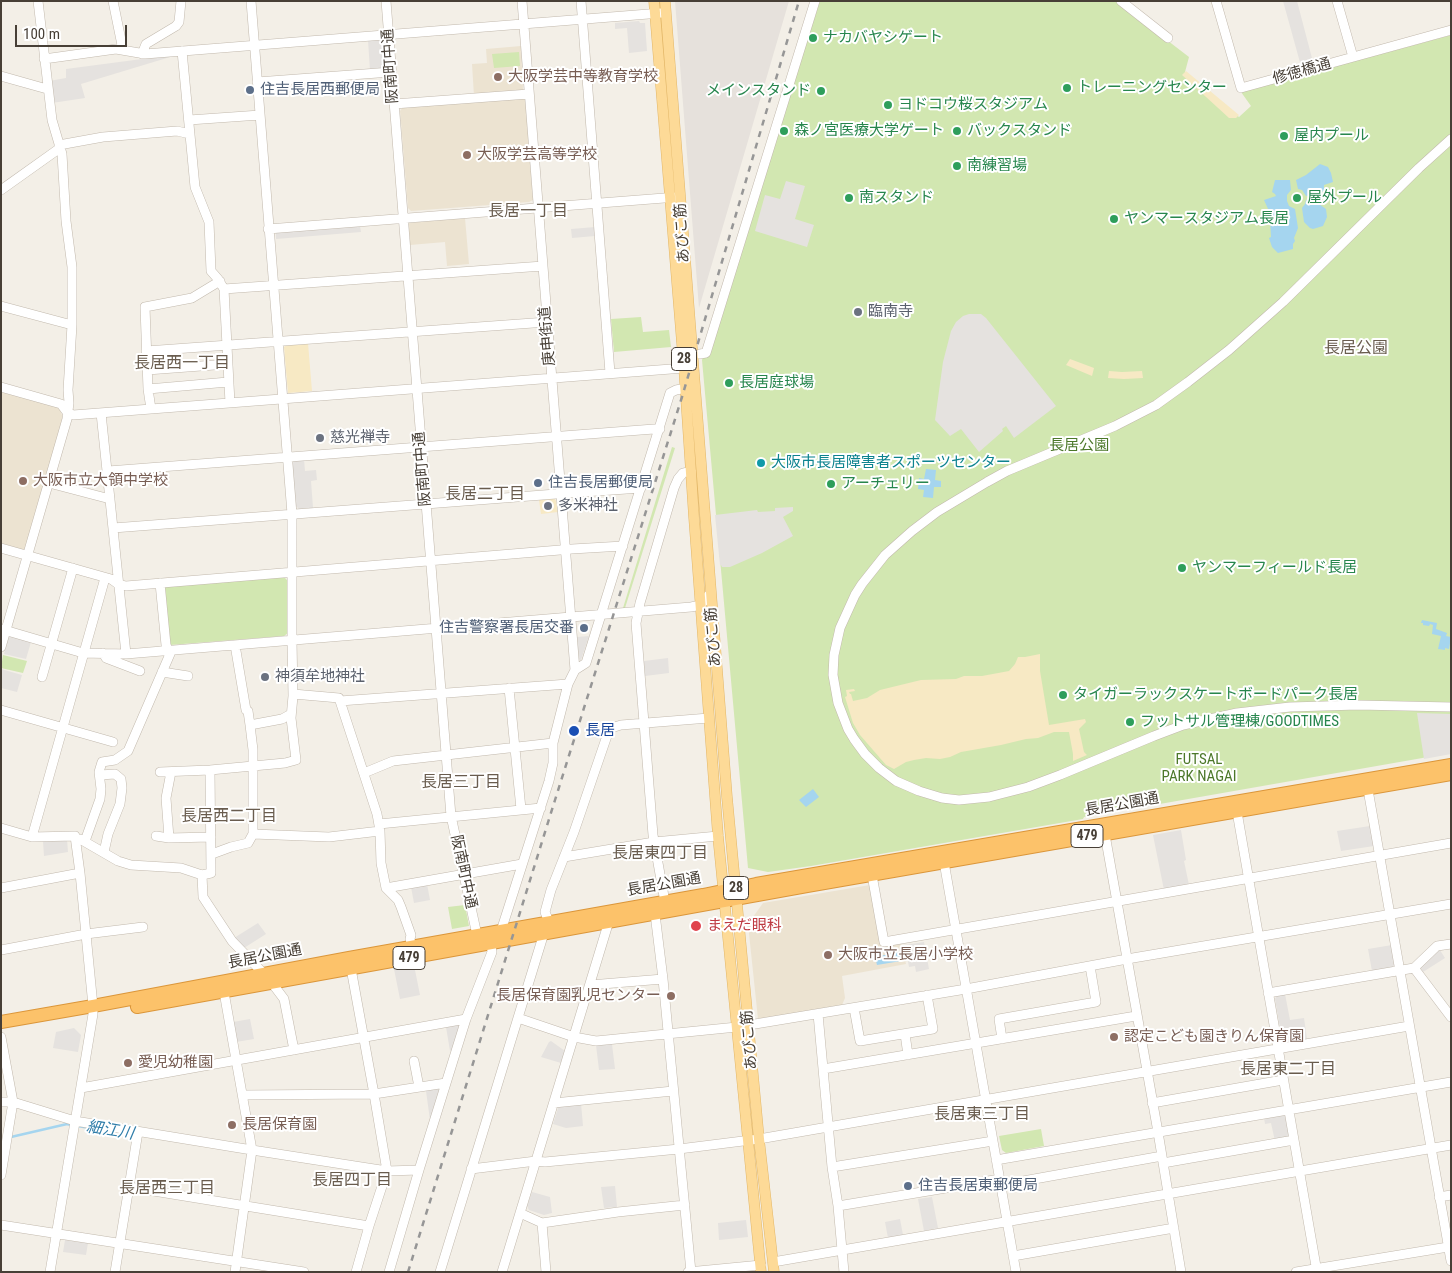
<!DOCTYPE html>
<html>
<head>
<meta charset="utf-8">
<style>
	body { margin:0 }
	#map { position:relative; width:1452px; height:1273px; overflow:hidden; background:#f3efe7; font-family:"Roboto Condensed",sans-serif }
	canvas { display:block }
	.frame { position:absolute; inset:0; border:2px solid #473f36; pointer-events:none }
	.scale { position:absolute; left:15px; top:25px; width:112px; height:22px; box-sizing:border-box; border:2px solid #473f36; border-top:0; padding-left:6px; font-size:15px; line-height:18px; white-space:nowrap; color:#473f36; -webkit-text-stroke:4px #fff; paint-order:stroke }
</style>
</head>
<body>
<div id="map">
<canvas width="1452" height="1273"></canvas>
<div class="frame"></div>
<div class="scale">100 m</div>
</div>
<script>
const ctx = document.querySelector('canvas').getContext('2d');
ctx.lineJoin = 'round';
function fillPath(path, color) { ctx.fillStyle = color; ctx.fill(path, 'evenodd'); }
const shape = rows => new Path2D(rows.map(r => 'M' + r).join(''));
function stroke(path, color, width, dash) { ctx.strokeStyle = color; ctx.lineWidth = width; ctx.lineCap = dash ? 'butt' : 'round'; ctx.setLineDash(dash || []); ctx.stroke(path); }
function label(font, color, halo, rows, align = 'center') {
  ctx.font = font + ' "Roboto Condensed","Noto Sans JP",sans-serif'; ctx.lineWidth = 4; ctx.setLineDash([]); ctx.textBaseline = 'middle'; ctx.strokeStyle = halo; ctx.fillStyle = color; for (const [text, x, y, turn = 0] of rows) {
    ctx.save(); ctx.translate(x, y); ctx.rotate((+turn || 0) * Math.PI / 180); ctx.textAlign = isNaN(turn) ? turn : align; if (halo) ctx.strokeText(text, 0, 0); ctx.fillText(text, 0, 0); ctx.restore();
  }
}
fillPath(shape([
	[675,1,789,1,699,308]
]), '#e6e1dc');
fillPath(shape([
	[521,46,523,90,520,93,474,96,472,64,487,63,486,49],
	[522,98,526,101,533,200,529,202,411,211,408,208,400,111,403,107],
	[465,218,469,264,447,266,445,242,410,245,408,223],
	[1,390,59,407,63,418,26,548,23,550,1,543],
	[870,885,881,946,901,943,906,964,842,976,845,998,842,1005,758,1019,748,924,763,903]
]), '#ece3d1');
fillPath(shape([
	[820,1,1116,1,1189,57,1185,72,1239,117,1251,106,1241,92,1451,35,1451,753,1114,812,1108,814,1108,813,1084,817,1083,819,811,866,768,872,748,868,702,360],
	[519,52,520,66,494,68,492,54],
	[641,317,643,332,669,330,671,347,614,352,611,319],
	[672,447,675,448,625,608,623,608],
	[284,577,287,580,288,633,284,636,170,645,163,589,165,587],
	[3,655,27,661,23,673,1,668],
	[465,905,469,926,452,929,448,907],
	[1041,1129,1044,1146,1006,1153,1002,1150,999,1136]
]), '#d2e7b1');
fillPath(shape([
	[1186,71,1239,115,1236,118,1229,118,1182,75],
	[308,343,312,391,288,393,284,347,287,344],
	[1070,359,1094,368,1092,376,1066,365],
	[1109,371,1122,372,1142,371,1143,378,1124,379,1108,378],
	[554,498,556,501,558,512,541,514,539,500],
	[1040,654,1040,671,1049,725,1085,719,1086,722,1079,729,1084,752,1087,755,1073,761,1073,754,1069,732,1054,732,1038,738,1026,739,1001,745,961,752,950,757,940,759,926,758,914,760,906,762,894,769,886,765,860,735,853,723,845,697,847,696,846,690,854,689,855,691,849,692,850,694,851,694,853,701,867,698,880,690,921,680,956,679,964,676,982,676,1009,671,1015,664,1018,657,1025,657]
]), '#f7e9c4');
fillPath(shape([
	[1283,1,1297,1,1313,62,1301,66],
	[639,21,640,23,645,23,647,51,629,53,627,28,615,29,615,23],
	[384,38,386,69,370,70,368,40],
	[180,54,81,84,85,98,52,103,49,81,66,78,66,69],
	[786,181,805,186,795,219,814,225,807,247,755,231,765,195,780,199],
	[360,226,361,232,276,239,276,232],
	[595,227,595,236,572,238,571,229],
	[969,314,981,314,986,318,1056,406,1014,438,1006,426,1002,429,1003,431,979,452,961,429,950,436,935,420,943,362,951,331,956,322,963,316],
	[304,459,305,471,316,470,317,480,311,481,313,508,299,509,295,505,292,464,295,460],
	[793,507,793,511,783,517,793,536,762,553,730,567,722,567,721,565,720,565,715,515,757,510,758,512,775,511,775,508],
	[9,636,31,642,26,659,4,654],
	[589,636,581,660,578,659,577,637],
	[668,658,669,673,645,676,644,661],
	[1,669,22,675,17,692,1,688],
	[1417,713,1451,714,1451,754,1424,759],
	[1370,826,1374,846,1341,851,1337,831],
	[1181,830,1186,860,1184,861,1189,885,1164,890,1153,835],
	[67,839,68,852,44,856,43,841],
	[427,884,430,900,414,903,411,887],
	[258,923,266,934,244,948,234,938],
	[924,942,929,969,916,972,915,966,909,967,905,945],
	[1392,945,1395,964,1392,968,1372,971,1368,949],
	[1438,947,1445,958,1423,972,1419,965],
	[414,965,420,995,400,999,394,969],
	[1285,994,1290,1020,1304,1018,1307,1039,1287,1043,1282,1040,1275,999,1277,995],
	[250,1019,254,1039,236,1042,233,1022],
	[460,1024,460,1028,452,1050,450,1051,446,1027],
	[74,1028,81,1035,78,1052,53,1048,56,1032],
	[551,1041,565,1051,561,1063,541,1057,549,1042],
	[612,1044,615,1069,599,1070,596,1045],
	[440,1088,430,1120,426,1091],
	[581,1103,583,1126,566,1128,553,1124,559,1105],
	[1283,1114,1287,1116,1289,1138,1275,1141,1271,1123,1265,1124,1264,1118],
	[615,1186,617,1207,604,1208,601,1187],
	[532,1192,550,1197,552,1213,544,1215,529,1210,527,1206],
	[932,1197,938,1228,924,1231,918,1199],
	[900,1219,903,1235,888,1238,885,1222],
	[746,1220,748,1237,719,1240,718,1223],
	[65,1240,88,1243,86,1255,63,1252]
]), '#e5e2df');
fillPath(shape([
	[1320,164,1328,167,1331,173,1333,182,1324,185,1324,190,1322,192,1306,196,1302,190,1298,189,1296,180,1306,175],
	[1275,180,1290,180,1291,190,1287,195,1287,201,1289,206,1295,209,1298,228,1294,238,1295,241,1293,244,1293,249,1278,253,1272,247,1269,238,1271,237,1270,219,1269,211,1264,200,1276,196,1275,194,1272,192],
	[1317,195,1322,199,1319,202,1319,204,1326,209,1327,217,1323,226,1313,229,1310,228,1304,222,1302,208,1305,204,1306,200,1315,197],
	[926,469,936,470,935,480,941,481,941,487,934,487,933,498,923,497,924,490,918,489,919,478,924,479],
	[1422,620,1437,623,1436,629,1447,633,1446,636,1451,637,1449,649,1445,648,1445,650,1438,649,1441,636,1432,634,1433,625,1430,624,1429,626,1423,625,1423,623,1421,623],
	[813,789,819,797,806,807,799,800],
	[899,952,901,961,877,965,875,957]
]), '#a5d5ef');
stroke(shape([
	[77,1126,130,1134],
	[11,1137,67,1124,71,1125]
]), '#a5d5ef', 2.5);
const minor = shape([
	[113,1,123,50],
	[386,1,451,816,477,935],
	[522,1,575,670],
	[581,1,610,373],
	[1121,1,1168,38],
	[1216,1,1241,88,1451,30],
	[1337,1,1353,57],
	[182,51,195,187,209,222,211,271,218,279,224,289,230,403],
	[142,54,146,44,176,26,179,22,181,1],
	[44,59,116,49,145,54,661,13],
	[1,76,47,89],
	[257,82,391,72],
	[394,104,529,94],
	[189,120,260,115],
	[1451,139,1419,168,1283,302,1229,350,1188,382,1156,405,1115,426,1007,471,987,482,937,512,912,531,885,555,862,584,855,595,840,628,834,655,833,675,838,703,848,729,854,739,865,754,879,768,896,781,919,791,942,798,959,800,989,797,1028,787,1060,775,1154,736,1183,725,1237,713,1290,707,1358,705,1451,707],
	[59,145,103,137,177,131,190,134],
	[1,190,60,148],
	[268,229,677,197],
	[224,289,543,266],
	[1,306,72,325],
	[146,351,547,322],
	[700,354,706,353,815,1],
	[147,370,228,364],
	[1,387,61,404,67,412,73,415,684,368],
	[148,389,228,382],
	[151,409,148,389,145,307,192,298,220,281],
	[101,413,126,654],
	[108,471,654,429,660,429],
	[49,483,110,499],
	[113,528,569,493,641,488],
	[1,548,111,579,118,584,126,586,572,549,623,546],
	[1,629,83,653,126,654,691,607,701,605,711,592],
	[235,645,246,710,248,711,250,725,282,719,291,714],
	[1,647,67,419,69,403,68,390,72,325,72,267,66,221,62,154,52,120,38,1],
	[103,653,106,658,140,671],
	[162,672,188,676],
	[42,677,73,568],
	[509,688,521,809],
	[293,694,339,698,340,701,568,684],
	[1,710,113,742],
	[160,772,210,770,285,763,296,760,291,718,293,696,292,640,292,514,251,1],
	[364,773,393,761,553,743],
	[100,775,115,774,121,779,122,788,120,804,108,834,104,852],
	[1367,784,1451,1261],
	[1236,806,1317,1272],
	[379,824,541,808],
	[1,828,32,837,75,836,80,873,93,1006,93,1014,50,1272],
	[1104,829,1158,1132,1181,1272],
	[380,831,381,863,386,888,398,900,401,907,411,935,410,939,412,947],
	[253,834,329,837,380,831,377,814,340,701],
	[156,836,169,838,211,837],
	[32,837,105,578],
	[169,838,166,798,171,772],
	[80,839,118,861,131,865,181,868,202,875,211,873,210,770],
	[85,841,100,799,101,789,99,772,102,762,115,760,128,751,170,654,166,645,160,583],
	[212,854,231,847,248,843,253,834,253,750,250,725],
	[564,857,654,842,718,836],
	[944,862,1016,1272],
	[202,875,203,897,232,941,264,974],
	[872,875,884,942,1451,843],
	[1,888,80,873],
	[386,888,522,864],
	[665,902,653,835,636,623,640,603,674,488,678,479,683,473,691,471],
	[655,914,663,979,691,1272],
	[549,922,545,912,551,890,574,832,609,730,611,728,621,725,709,718],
	[501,931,549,781,553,763,553,743,568,684,575,670,586,663,670,393,676,390,686,388],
	[1451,944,1437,946,1414,968,1451,1017],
	[1,950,86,934,143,927],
	[350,963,374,1094,387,1171,369,1226,356,1272],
	[272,983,284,999,294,1050],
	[590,985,663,979],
	[224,992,252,1150,235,1272],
	[1268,993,1414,968],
	[854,1008,860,1041,933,1029,927,995],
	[818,1014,832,1167,838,1206,844,1272],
	[518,1018,574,1037,596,1041,737,1027],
	[749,1025,966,989,1127,959,1451,904],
	[905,1034,908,1055],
	[1,1037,13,1102,1,1175],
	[1002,1039,999,1019,1096,1002,1090,966],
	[414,1061,419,1087],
	[823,1069,1136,1016],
	[81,1088,466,1019],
	[243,1095,374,1094,446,1083],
	[1,1102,13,1102,75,1121,252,1150,387,1171,419,1170],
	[554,1103,673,1091],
	[1152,1103,1283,1080],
	[996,1160,1451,1082],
	[1163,1163,1294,1140],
	[832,1167,993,1141],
	[471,1169,536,1161,545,1162,679,1149,759,1139,1409,1026],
	[1001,1185,1162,1156],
	[129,1187,369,1226],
	[1439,1197,1451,1195],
	[838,1206,1000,1179],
	[520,1213,542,1223,618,1212,685,1205],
	[542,1223,546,1272],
	[1,1225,304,1272],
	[1013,1256,1174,1228],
	[773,1262,1451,1145],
	[115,1272,138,1132],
	[389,1272,419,1170,466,1019,492,952,491,943],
	[440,1272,544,933],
	[502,1272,609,921],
	[688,1272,761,1265],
	[1296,1272,1448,1247]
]);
const major = shape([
	[654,1,684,368,694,518,718,836,761,1272],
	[665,1,727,797,759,1139,774,1272]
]);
const highway = shape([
	[137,1007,807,886,1451,774],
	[1,1022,93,1006,349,958,703,895,756,884,1451,765]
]);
stroke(minor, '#c2b9ad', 10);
stroke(major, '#e2b667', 11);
stroke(highway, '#db963a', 14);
stroke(minor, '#fff', 9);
stroke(major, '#fdda97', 10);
stroke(highway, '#fcc26a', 12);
stroke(shape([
	[408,1272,555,800,682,397,799,1]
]), '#969696', 2.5, [6, 6]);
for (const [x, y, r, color] of [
	[813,38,5,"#2e9e5b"],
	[498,77,5,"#8d6e63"],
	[1067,88,5,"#2e9e5b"],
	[250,90,5,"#5c6f8a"],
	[821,91,5,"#2e9e5b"],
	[888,105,5,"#2e9e5b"],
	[784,131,5,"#2e9e5b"],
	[957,131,5,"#2e9e5b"],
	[1284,136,5,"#2e9e5b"],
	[467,155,5,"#8d6e63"],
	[957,166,5,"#2e9e5b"],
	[849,198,5,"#2e9e5b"],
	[1297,198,5,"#2e9e5b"],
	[1114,219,5,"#2e9e5b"],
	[858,312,5,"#6b7280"],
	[729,383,5,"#2e9e5b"],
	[320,438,5,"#6b7280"],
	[761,463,5,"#0f9aa8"],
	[23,481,5,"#8d6e63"],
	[538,483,5,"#5c6f8a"],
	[831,484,5,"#2e9e5b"],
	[548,506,5,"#6b7280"],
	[1182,568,5,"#2e9e5b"],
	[584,628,5,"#5c6f8a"],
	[265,677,5,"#6b7280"],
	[1063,695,5,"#2e9e5b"],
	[1130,722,5,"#2e9e5b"],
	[574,731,6,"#1a4fb4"],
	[696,926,6,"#e0444e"],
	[828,955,5,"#8d6e63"],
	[671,996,5,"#8d6e63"],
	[1114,1037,5,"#8d6e63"],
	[128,1063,5,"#8d6e63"],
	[232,1125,5,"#8d6e63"],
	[908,1186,5,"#5c6f8a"]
]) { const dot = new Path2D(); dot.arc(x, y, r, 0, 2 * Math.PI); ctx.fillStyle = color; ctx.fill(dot); stroke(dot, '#fff', 2); }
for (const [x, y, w] of [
	[684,359,25],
	[1087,836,32],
	[736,888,25],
	[409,958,32]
]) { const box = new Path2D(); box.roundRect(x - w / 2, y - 11.5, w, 23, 4); ctx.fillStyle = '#fff'; ctx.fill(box); stroke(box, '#473f36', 1); }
label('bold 14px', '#473f36', null, [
	["28",684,359],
	["479",1087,836],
	["28",736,888],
	["479",409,958]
]);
label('15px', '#27864d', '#fff', [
	["ナカバヤシゲート",823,38],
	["トレーニングセンター",1077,88],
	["メインスタンド",811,91,"right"],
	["ヨドコウ桜スタジアム",898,105],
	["森ノ宮医療大学ゲート",794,131],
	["バックスタンド",967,131],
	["屋内プール",1294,136],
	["南練習場",967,166],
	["南スタンド",859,198],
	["屋外プール",1307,198],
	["ヤンマースタジアム長居",1124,219],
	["長居庭球場",739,383],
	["アーチェリー",841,484],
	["ヤンマーフィールド長居",1192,568],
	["タイガーラックスケートボードパーク長居",1073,695],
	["フットサル管理棟/GOODTIMES",1140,722]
], 'left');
label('15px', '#473f36', '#fff', [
	["阪南町中通",391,66,-94],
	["修徳橋通",1302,72,-16],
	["あびこ筋",683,233,-94],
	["庚申街道",548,336,-95],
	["阪南町中通",423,469,-95],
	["あびこ筋",714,637,-95],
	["長居公園通",1122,805,-10],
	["阪南町中通",463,872,78],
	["長居公園通",664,885,-10],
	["長居公園通",265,957,-11],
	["あびこ筋",750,1040,-95]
]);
label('15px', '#785e54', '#fff', [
	["大阪学芸中等教育学校",508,77],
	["大阪学芸高等学校",477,155],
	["大阪市立大領中学校",33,481],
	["大阪市立長居小学校",838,955],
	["長居保育園乳児センター",661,996,"right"],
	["認定こども園きりん保育園",1124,1037],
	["愛児幼稚園",138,1063],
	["長居保育園",242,1125]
], 'left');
label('15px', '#4e5e75', '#fff', [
	["住吉長居西郵便局",260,90],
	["住吉長居郵便局",548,483],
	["住吉警察署長居交番",574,628,"right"],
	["住吉長居東郵便局",918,1186]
], 'left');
label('15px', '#5b616d', '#fff', [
	["臨南寺",868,312],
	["慈光禅寺",330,438],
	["多米神社",558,506],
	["神須牟地神社",275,677]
], 'left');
label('15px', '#4c782a', '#fff', [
	["長居公園",1079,446],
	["FUTSAL",1199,760],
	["PARK NAGAI",1199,777]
]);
label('15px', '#0d838f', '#fff', [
	["大阪市長居障害者スポーツセンター",771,463]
], 'left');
label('15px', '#164399', '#fff', [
	["長居",585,731]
], 'left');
label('15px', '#be3a42', '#fff', [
	["まえだ眼科",707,926]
], 'left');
label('16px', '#695c4e', '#fff', [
	["長居一丁目",528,212],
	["長居公園",1356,349],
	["長居西一丁目",182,364],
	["長居二丁目",485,495],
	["長居三丁目",461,783],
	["長居西二丁目",229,817],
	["長居東四丁目",660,854],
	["長居東二丁目",1288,1070],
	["長居東三丁目",982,1115],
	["長居四丁目",352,1181],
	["長居西三丁目",167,1189]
]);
label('italic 16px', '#2f7da9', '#fff', [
	["細江川",110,1131,9]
]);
</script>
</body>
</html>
